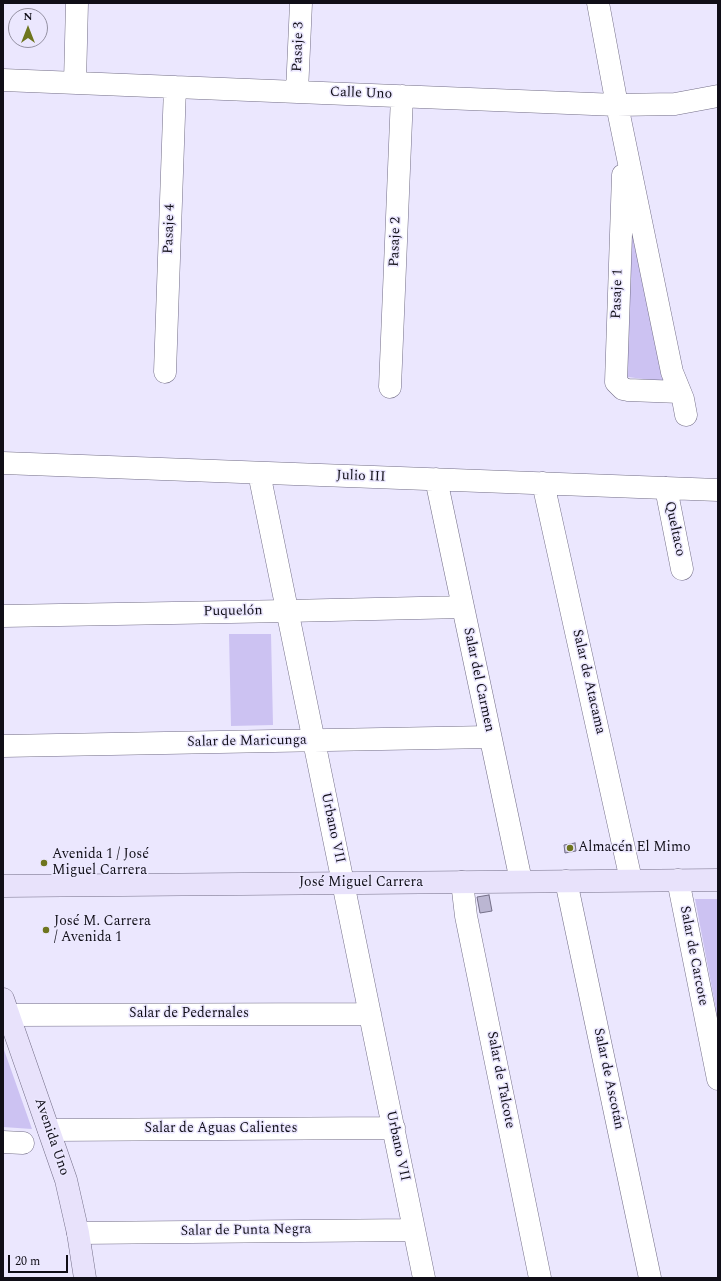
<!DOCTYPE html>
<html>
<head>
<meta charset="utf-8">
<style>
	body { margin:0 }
	#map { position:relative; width:721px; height:1281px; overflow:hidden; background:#ebe7fe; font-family:Spectral,serif }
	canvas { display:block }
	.frame { position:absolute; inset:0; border:4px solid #100e17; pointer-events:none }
	.north { position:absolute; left:8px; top:8px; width:40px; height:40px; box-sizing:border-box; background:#ebe7fe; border:1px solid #9390a2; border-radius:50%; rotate:0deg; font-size:11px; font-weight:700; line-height:16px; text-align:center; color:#100e17 }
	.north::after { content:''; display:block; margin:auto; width:14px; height:18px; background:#6e751e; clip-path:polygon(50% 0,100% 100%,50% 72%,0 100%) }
	.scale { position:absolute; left:8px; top:1255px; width:60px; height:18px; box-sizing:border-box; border:2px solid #100e17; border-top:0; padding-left:5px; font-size:12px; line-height:14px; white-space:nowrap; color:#100e17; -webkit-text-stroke:3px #ebe7fe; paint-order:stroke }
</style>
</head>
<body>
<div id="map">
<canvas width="721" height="1281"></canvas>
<div class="frame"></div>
<div class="north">N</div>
<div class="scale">20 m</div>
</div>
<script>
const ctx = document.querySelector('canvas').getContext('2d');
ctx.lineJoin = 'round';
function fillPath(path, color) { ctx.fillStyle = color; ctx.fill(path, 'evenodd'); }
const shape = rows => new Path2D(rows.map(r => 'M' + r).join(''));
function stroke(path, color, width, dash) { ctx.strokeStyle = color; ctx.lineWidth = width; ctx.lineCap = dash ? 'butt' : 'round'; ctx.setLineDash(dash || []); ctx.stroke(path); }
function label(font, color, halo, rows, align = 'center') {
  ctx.font = font + ' Spectral,serif'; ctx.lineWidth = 3; ctx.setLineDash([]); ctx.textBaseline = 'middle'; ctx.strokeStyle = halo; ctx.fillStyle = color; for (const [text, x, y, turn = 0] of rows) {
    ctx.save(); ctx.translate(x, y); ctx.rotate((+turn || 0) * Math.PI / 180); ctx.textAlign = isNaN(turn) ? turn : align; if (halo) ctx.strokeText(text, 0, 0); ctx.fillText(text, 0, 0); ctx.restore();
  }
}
fillPath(shape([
	[624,233,635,233,665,382,621,376],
	[229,634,271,634,273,725,231,726],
	[695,899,718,899,718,1020],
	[3,1047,32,1129,3,1127]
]), '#ccc2f2');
const building = shape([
	[575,843,576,851,565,853,564,845,575,843],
	[489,895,492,911,480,913,477,897,489,895]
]);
fillPath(building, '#bbb6d2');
stroke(building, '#746f88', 1);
const street = shape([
	[598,3,617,105,672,372,683,399,686,415],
	[3,80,617,105,675,104,718,96],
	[75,82,77,3],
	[297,92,301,3],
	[623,175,616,382,623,389,628,390,680,392],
	[165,372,175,87],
	[390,387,402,96],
	[3,463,718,490],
	[259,473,424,1278],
	[436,479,521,881],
	[543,483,631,880],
	[666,488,682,569],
	[3,616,287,611,463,607],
	[3,746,490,737],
	[678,880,718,1079],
	[566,881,650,1278],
	[462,882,466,916,540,1278],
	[9,1015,370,1014],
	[49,1130,394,1128],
	[3,1142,23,1143],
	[78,1233,414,1230]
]);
const secondary = shape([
	[3,886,718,880],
	[3,999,66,1180,78,1233,85,1278]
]);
stroke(street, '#736e87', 23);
stroke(secondary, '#736e87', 23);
stroke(street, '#fff', 22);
stroke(secondary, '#e8e2fb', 22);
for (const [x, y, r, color] of [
	[570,848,4,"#6e751e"],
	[44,863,4,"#6e751e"],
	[46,930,4,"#6e751e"]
]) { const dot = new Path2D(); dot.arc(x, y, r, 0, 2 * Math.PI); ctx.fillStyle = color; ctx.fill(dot); stroke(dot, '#ebe7fe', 1.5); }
label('14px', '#100e17', '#ebe7fe', [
	["Pasaje 3",299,47,-88],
	["Calle Uno",361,94,2],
	["Pasaje 4",170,229,-88],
	["Pasaje 2",396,242,-88],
	["Pasaje 1",618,294,-88],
	["Julio III",361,477,2],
	["Queltaco",674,529,78],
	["Puquelón",233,612,-1],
	["Salar del Carmen",478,680,78],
	["Salar de Atacama",588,682,77],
	["Salar de Maricunga",247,742,-1],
	["Urbano VII",332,828,78],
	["José Miguel Carrera",361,883],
	["Salar de Carcote",693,956,79],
	["Salar de Pedernales",189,1014],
	["Salar de Ascotán",608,1079,78],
	["Salar de Talcote",500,1080,79],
	["Salar de Aguas Calientes",221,1129],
	["Avenida Uno",51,1137,71],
	["Urbano VII",397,1146,78],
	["Salar de Punta Negra",246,1231,-1]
]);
label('14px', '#100e17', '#ebe7fe', [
	["Almacén El Mimo",578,848],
	["Avenida 1 / José",52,855],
	["Miguel Carrera",52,871],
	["José M. Carrera",54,922],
	["/ Avenida 1",54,938]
], 'left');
</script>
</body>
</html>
